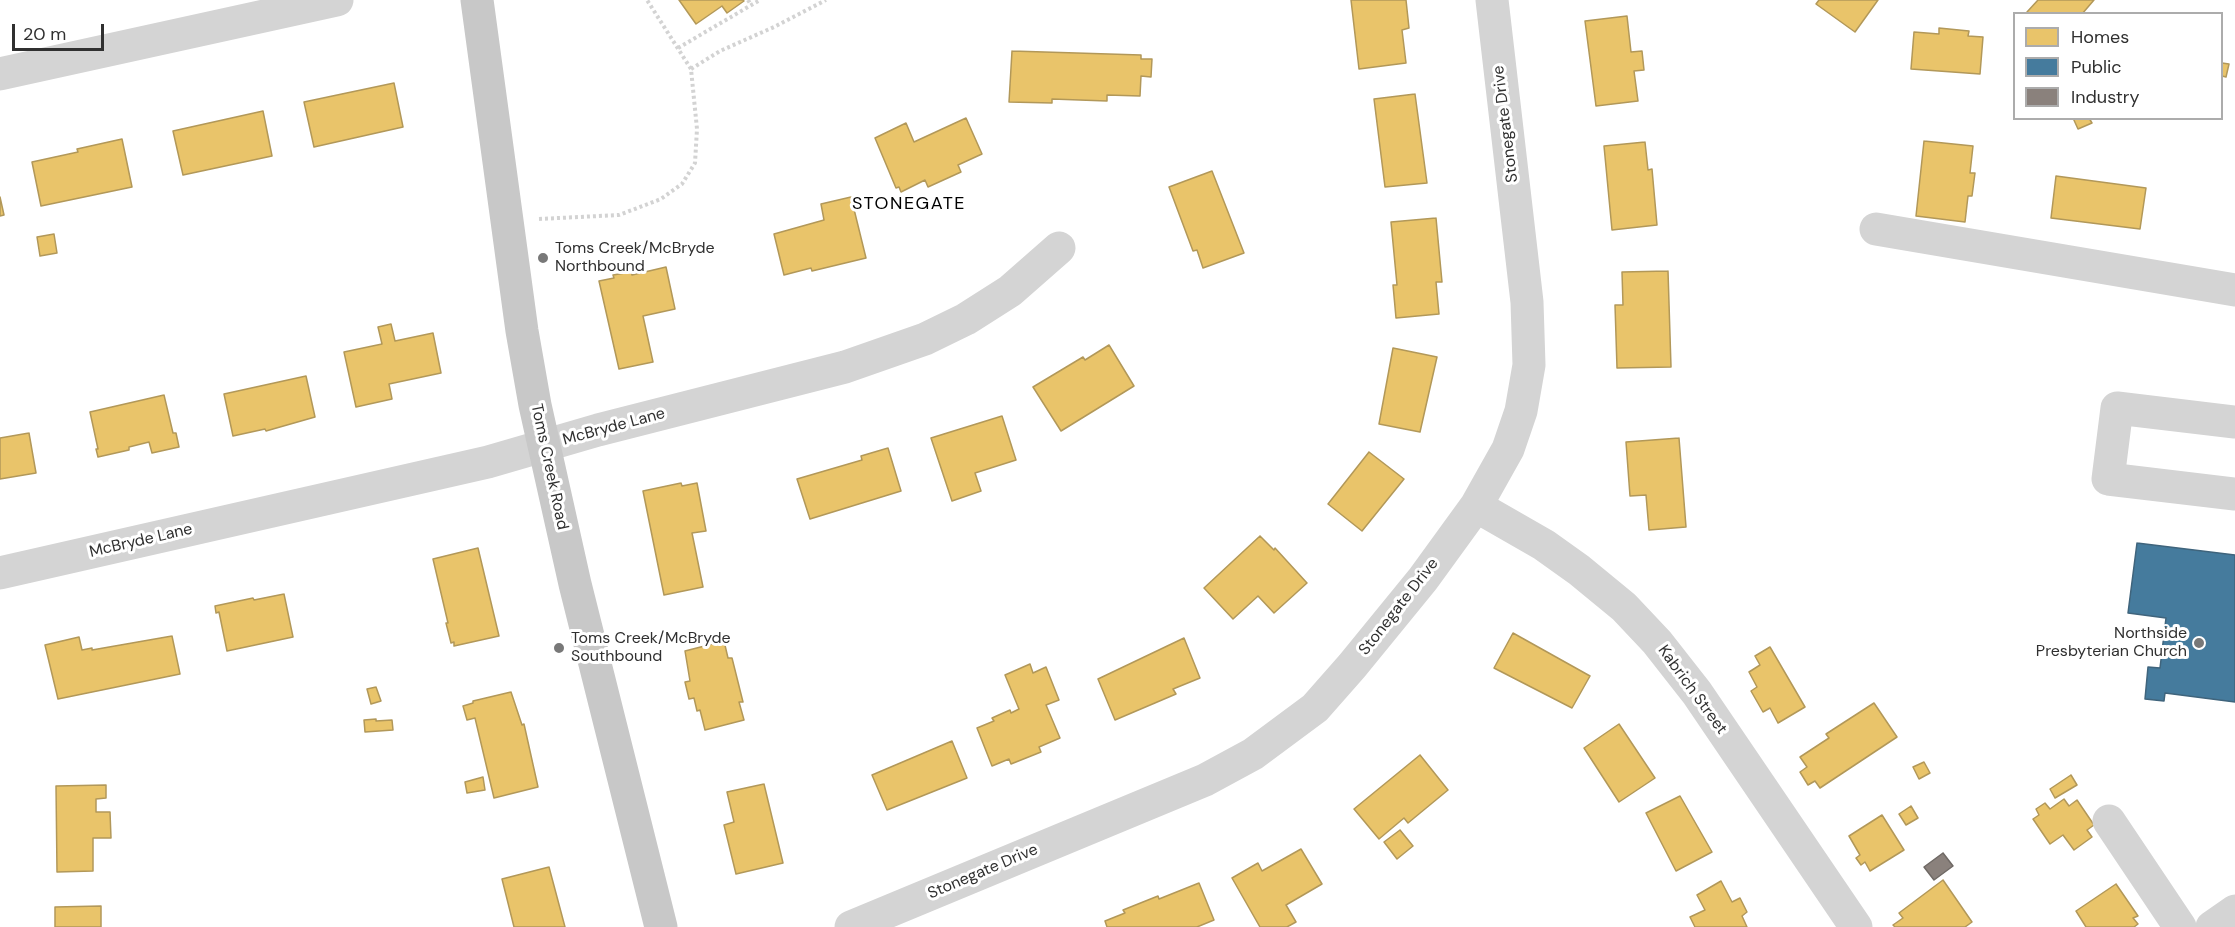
<!DOCTYPE html>
<html>
<head>
<meta charset="utf-8">
<style>
	body { margin:0 }
	#map { position:relative; width:2235px; height:927px; overflow:hidden; background:#fff; font-family:"DM Sans",sans-serif }
	canvas { display:block }
	.legend { position:absolute; left:2013px; top:12px; width:210px; height:108px; box-sizing:border-box; background:#fff; border:2px solid #acacac; margin:0; padding:8px 10px; list-style:none; font-size:18px; color:#303030 }
	.legend li { display:flex; align-items:center; gap:12px; height:30px }
	.legend b { width:30px; border:2px solid #acacac }
	.scale { position:absolute; left:12px; top:24px; width:92px; height:27px; box-sizing:border-box; border:3px solid #303030; border-top:0; padding-left:8px; font-size:18px; line-height:21px; white-space:nowrap; color:#303030; -webkit-text-stroke:4px #fff; paint-order:stroke }
</style>
</head>
<body>
<div id="map">
<canvas width="2235" height="927"></canvas>
<ul class="legend">
<li><b style="height:16px;background:#e9c46a"></b>Homes</li>
<li><b style="height:16px;background:#457b9d"></b>Public</li>
<li><b style="height:16px;background:#8a817c"></b>Industry</li>
</ul>
<div class="scale">20 m</div>
</div>
<script>
const ctx = document.querySelector('canvas').getContext('2d');
ctx.lineJoin = 'round';
function fillPath(path, color) { ctx.fillStyle = color; ctx.fill(path, 'evenodd'); }
const shape = rows => new Path2D(rows.map(r => 'M' + r).join(''));
function stroke(path, color, width, dash) { ctx.strokeStyle = color; ctx.lineWidth = width; ctx.lineCap = dash ? 'butt' : 'round'; ctx.setLineDash(dash || []); ctx.stroke(path); }
function label(font, color, halo, rows, align = 'center') {
  ctx.font = font + ' "DM Sans",sans-serif'; ctx.lineWidth = 6; ctx.setLineDash([]); ctx.textBaseline = 'middle'; ctx.strokeStyle = halo; ctx.fillStyle = color; for (const [text, x, y, turn = 0] of rows) {
    ctx.save(); ctx.translate(x, y); ctx.rotate((+turn || 0) * Math.PI / 180); ctx.textAlign = isNaN(turn) ? turn : align; if (halo) ctx.strokeText(text, 0, 0); ctx.fillText(text, 0, 0); ctx.restore();
  }
}
const homes = shape([
	[679,0,743,0,744,1,727,13,722,6,696,24,679,0],
	[1351,0,1406,0,1409,28,1402,30,1406,63,1359,69,1351,0],
	[1819,0,1878,0,1855,32,1816,4,1819,0],
	[2038,0,2094,0,2082,14,2029,14,2027,12,2038,0],
	[1627,16,1631,52,1642,51,1644,70,1634,71,1638,101,1596,106,1585,21,1627,16],
	[1939,28,1969,31,1968,36,1983,37,1980,74,1911,69,1914,32,1939,34,1939,28],
	[1012,51,1141,55,1141,59,1152,59,1151,77,1141,76,1140,96,1107,95,1107,101,1052,99,1052,103,1009,102,1012,51],
	[2222,63,2229,64,2226,77,2222,76,2222,63],
	[394,83,403,127,314,147,304,102,394,83],
	[1415,94,1427,183,1385,187,1374,99,1415,94],
	[263,111,272,156,183,175,173,131,263,111],
	[966,118,982,154,958,165,961,172,928,187,925,180,901,192,899,187,896,188,875,138,906,123,914,142,966,118],
	[2073,118,2089,118,2092,123,2078,129,2073,118],
	[122,139,132,187,41,206,32,162,78,152,77,149,122,139],
	[1924,141,1973,146,1970,173,1975,173,1972,196,1968,196,1965,222,1916,216,1924,141],
	[1645,142,1648,170,1652,169,1657,225,1612,230,1604,146,1645,142],
	[1212,171,1244,253,1203,268,1197,250,1193,251,1169,187,1212,171],
	[2056,176,2146,188,2140,229,2051,218,2056,176],
	[0,197,4,215,0,216,0,197],
	[851,197,866,258,812,271,811,268,784,275,774,234,824,220,821,204,851,197],
	[1436,218,1442,282,1436,282,1439,314,1396,318,1393,285,1397,285,1391,222,1436,218],
	[54,234,57,253,40,256,37,237,54,234],
	[666,267,675,309,643,316,653,362,619,369,599,281,614,278,613,275,631,272,632,275,666,267],
	[1668,271,1671,367,1617,368,1615,305,1623,305,1622,272,1668,271],
	[391,324,395,341,433,333,441,373,389,384,392,399,356,407,344,352,382,344,378,327,391,324],
	[1109,345,1134,386,1061,431,1033,387,1083,357,1085,360,1109,345],
	[1393,348,1437,357,1420,432,1379,424,1393,348],
	[306,376,315,417,266,431,265,429,233,436,224,394,306,376],
	[164,395,173,433,176,433,179,447,152,453,149,442,129,447,129,450,98,457,96,449,98,449,90,412,164,395],
	[1002,416,1016,460,975,473,981,491,952,501,931,438,1002,416],
	[29,433,36,473,0,479,0,438,29,433],
	[1679,438,1686,527,1649,530,1646,495,1630,496,1626,442,1679,438],
	[888,448,901,491,810,519,797,479,862,460,861,456,888,448],
	[1369,452,1404,479,1362,531,1328,504,1369,452],
	[681,483,682,486,697,483,706,531,692,533,703,587,664,595,643,491,681,483],
	[1260,536,1274,550,1275,548,1307,583,1274,613,1258,596,1233,619,1204,588,1260,536],
	[478,548,499,636,454,646,454,642,451,643,446,623,448,623,433,559,478,548],
	[284,594,293,637,227,651,219,612,216,613,215,606,253,598,254,600,284,594],
	[1513,633,1590,676,1572,708,1494,668,1513,633],
	[172,636,180,674,58,699,45,645,79,637,82,650,92,648,92,650,172,636],
	[1184,638,1200,678,1173,689,1176,694,1115,720,1098,679,1184,638],
	[724,641,728,658,732,658,743,702,739,702,744,720,705,730,700,710,697,711,694,698,689,699,685,682,690,681,685,651,724,641],
	[1770,647,1805,707,1778,723,1770,708,1763,712,1751,691,1757,687,1749,672,1760,665,1755,656,1770,647],
	[1030,664,1033,673,1046,667,1059,700,1046,705,1060,738,1039,747,1041,752,1011,764,1009,759,992,766,977,728,994,721,992,718,1010,710,1011,713,1019,709,1005,675,1030,664],
	[376,687,381,701,371,704,367,689,376,687],
	[511,692,522,725,524,724,538,787,494,798,475,718,467,720,463,706,473,703,473,701,511,692],
	[1874,703,1897,737,1820,788,1815,781,1808,785,1800,772,1807,767,1800,757,1829,738,1826,734,1874,703],
	[376,719,376,721,392,720,393,730,365,732,364,720,376,719],
	[1619,724,1655,778,1619,802,1584,748,1619,724],
	[952,741,967,778,887,810,872,775,952,741],
	[1420,755,1448,790,1408,823,1404,818,1379,839,1354,809,1420,755],
	[1924,762,1930,773,1919,779,1913,767,1924,762],
	[2071,775,2077,785,2055,798,2050,789,2071,775],
	[483,777,485,790,467,793,465,782,483,777],
	[764,784,783,863,736,874,724,825,734,822,727,792,764,784],
	[106,785,106,798,96,799,96,812,110,812,111,838,93,838,93,871,57,872,56,786,106,785],
	[1680,796,1712,852,1676,871,1646,813,1680,796],
	[2064,799,2069,806,2077,800,2094,825,2087,830,2092,837,2074,850,2063,835,2050,844,2033,819,2039,815,2036,809,2045,803,2050,809,2064,799],
	[1911,806,1918,818,1906,825,1899,814,1911,806],
	[1882,815,1904,850,1870,871,1865,862,1861,865,1856,858,1860,855,1849,836,1882,815],
	[1400,830,1413,846,1397,859,1384,842,1400,830],
	[1301,849,1322,884,1286,905,1296,922,1287,927,1260,927,1232,878,1258,863,1262,871,1301,849],
	[549,867,565,927,514,927,502,879,549,867],
	[1943,880,1972,922,1965,927,1895,927,1893,925,1903,918,1899,913,1943,880],
	[1721,881,1732,902,1740,898,1747,912,1742,916,1747,927,1695,927,1690,917,1705,910,1697,895,1721,881],
	[1199,883,1214,920,1197,927,1107,927,1105,921,1125,913,1123,910,1158,896,1159,899,1199,883],
	[2116,884,2138,916,2133,918,2138,924,2134,927,2086,927,2076,911,2116,884],
	[101,906,101,927,55,927,55,907,101,906]
]);
fillPath(homes, '#e9c46a');
stroke(homes, '#b29859', 1.5);
const public = shape([
	[2137,543,2235,555,2235,702,2165,693,2164,701,2145,699,2148,667,2160,668,2166,618,2128,613,2137,543]
]);
fillPath(public, '#457b9d');
stroke(public, '#3f647c', 1.5);
const industry = shape([
	[1943,853,1953,866,1934,880,1924,867,1943,853]
]);
fillPath(industry, '#8a817c');
stroke(industry, '#6f6965', 1.5);
stroke(shape([
	[748,0,751,5],
	[678,48,760,0],
	[691,69,720,51,774,27,826,0],
	[539,219,619,215,661,199,682,184,695,163,697,129,691,69,647,0]
]), '#d3d3d3', 4, [3, 3]);
stroke(shape([
	[0,74,337,0],
	[1876,229,2235,290],
	[2235,422,2117,408,2108,479,2235,494],
	[1476,506,1544,545,1579,570,1624,607,1657,642,1697,693,1856,927],
	[0,573,488,462,598,430,845,367,925,339,966,319,1010,291,1059,248],
	[2109,821,2180,927],
	[851,927,1205,780,1253,754,1315,708,1352,666,1423,579,1476,506,1508,449,1521,411,1529,365,1527,302,1492,0],
	[2212,927,2235,911]
]), '#d4d4d4', 33);
stroke(shape([
	[477,0,522,331,535,405,575,584,661,927]
]), '#c8c8c8', 33);
for (const [x, y, r, color] of [
	[543,258,6,"#787878"],
	[2199,643,6,"#787878"],
	[559,648,6,"#787878"]
]) { const dot = new Path2D(); dot.arc(x, y, r, 0, 2 * Math.PI); ctx.fillStyle = color; ctx.fill(dot); stroke(dot, '#fff', 2); }
label('16px', '#303030', '#fff', [
	["Stonegate Drive",1506,124,-97],
	["McBryde Lane",614,427,-15],
	["Toms Creek Road",549,467,78],
	["McBryde Lane",141,541,-13],
	["Stonegate Drive",1399,607,-52],
	["Kabrich Street",1692,690,54],
	["Stonegate Drive",983,872,-23]
]);
label('16px', '#303030', '#fff', [
	["Toms Creek/McBryde",555,249],
	["Northbound",555,267],
	["Northside",2187,634,"right"],
	["Presbyterian Church",2187,652,"right"],
	["Toms Creek/McBryde",571,639],
	["Southbound",571,657]
], 'left');
ctx.letterSpacing = '1.5px';
label('18px', '#000', '#fff', [
	["STONEGATE",909,204]
]);
ctx.letterSpacing = '0px';
</script>
</body>
</html>
